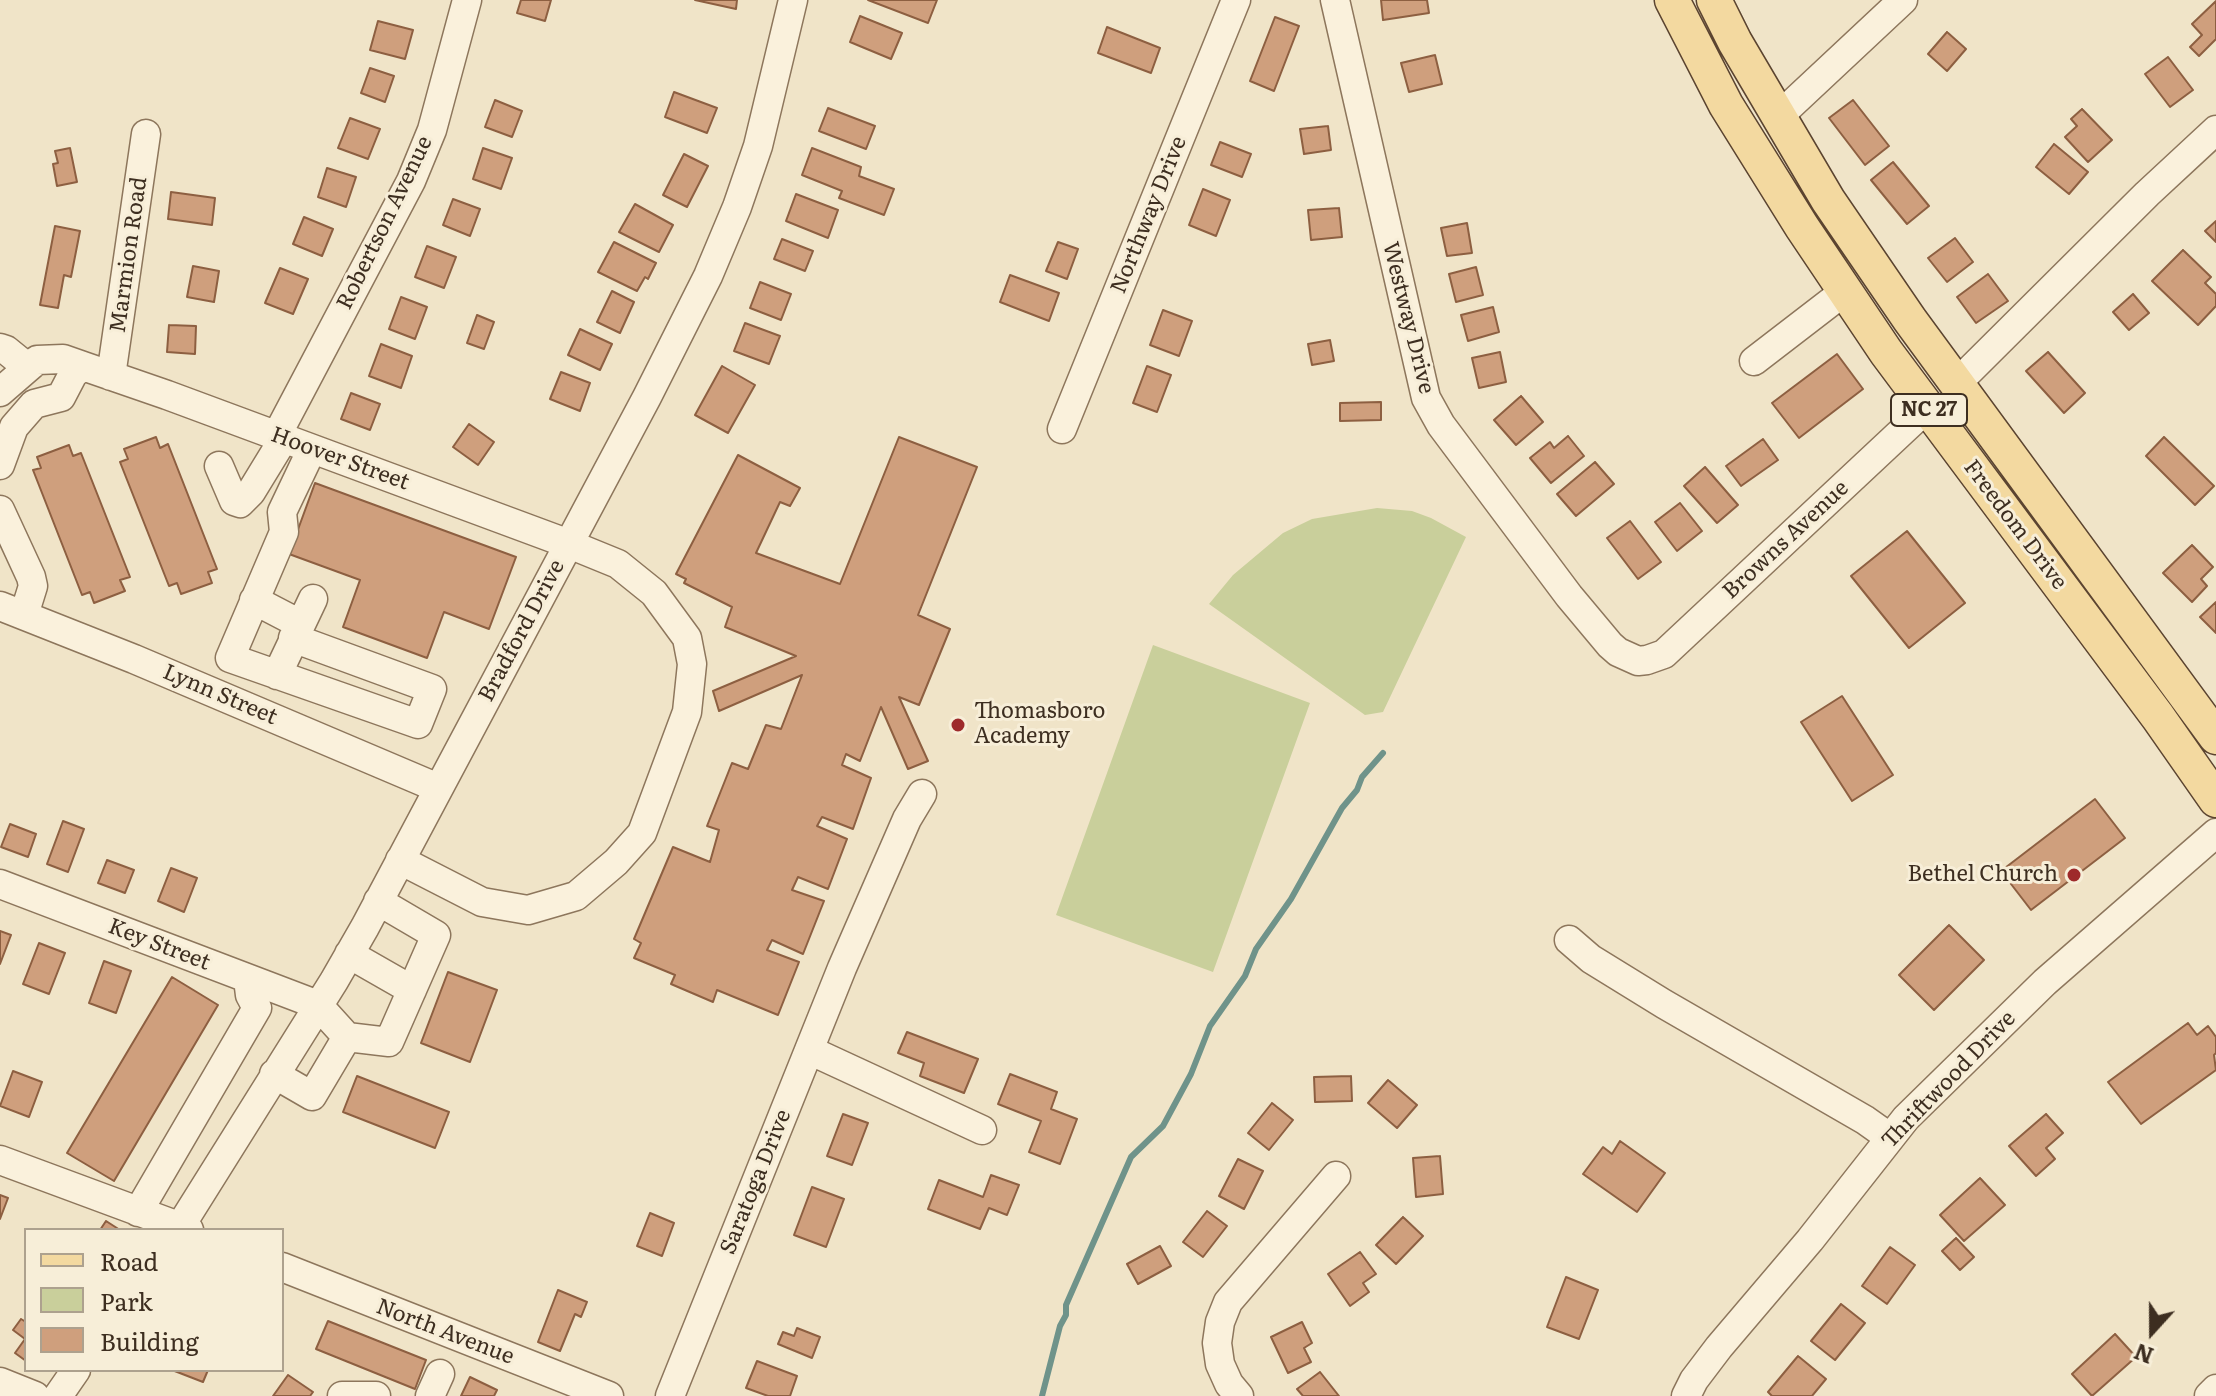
<!DOCTYPE html>
<html>
<head>
<meta charset="utf-8">
<style>
	body { margin:0 }
	#map { position:relative; width:2216px; height:1396px; overflow:hidden; background:#f0e4c8; font-family:Literata,serif }
	canvas { display:block }
	.legend { position:absolute; left:24px; top:1228px; width:260px; height:144px; box-sizing:border-box; background:#f7eed8; border:2px solid #ada18e; margin:0; padding:10px 14px; list-style:none; font-size:24px; color:#3d2e20 }
	.legend li { display:flex; align-items:center; gap:16px; height:40px }
	.legend b { width:40px; border:2px solid #ada18e }
	.north { position:absolute; left:2112px; top:1292px; width:80px; height:80px; -webkit-text-stroke:6px #f7eed8; paint-order:stroke; rotate:201deg; font-size:22px; font-weight:700; line-height:32px; text-align:center; color:#3d2e20 }
	.north::after { content:''; display:block; margin:auto; width:28px; height:36px; background:#3d2e20; clip-path:polygon(50% 0,100% 100%,50% 72%,0 100%) }
</style>
</head>
<body>
<div id="map">
<canvas width="2216" height="1396"></canvas>
<ul class="legend">
<li><b style="height:10px;background:#f3d9a0"></b>Road</li>
<li><b style="height:22px;background:#c9cf9b"></b>Park</li>
<li><b style="height:22px;background:#cf9f7d"></b>Building</li>
</ul>
<div class="north">N</div>
</div>
<script>
const ctx = document.querySelector('canvas').getContext('2d');
ctx.lineJoin = 'round';
function fillPath(path, color) { ctx.fillStyle = color; ctx.fill(path, 'evenodd'); }
const shape = rows => new Path2D(rows.map(r => 'M' + r).join(''));
function stroke(path, color, width, dash) { ctx.strokeStyle = color; ctx.lineWidth = width; ctx.lineCap = dash ? 'butt' : 'round'; ctx.setLineDash(dash || []); ctx.stroke(path); }
function label(font, color, halo, rows, align = 'center') {
  ctx.font = font + ' Literata,serif'; ctx.lineWidth = 6; ctx.setLineDash([]); ctx.textBaseline = 'middle'; ctx.strokeStyle = halo; ctx.fillStyle = color; for (const [text, x, y, turn = 0] of rows) {
    ctx.save(); ctx.translate(x, y); ctx.rotate((+turn || 0) * Math.PI / 180); ctx.textAlign = isNaN(turn) ? turn : align; if (halo) ctx.strokeText(text, 0, 0); ctx.fillText(text, 0, 0); ctx.restore();
  }
}
fillPath(shape([
	[1377,508,1412,511,1431,518,1466,537,1383,712,1365,715,1209,604,1233,575,1283,533,1312,519],
	[1153,645,1310,703,1213,972,1056,915]
]), '#c9cf9b');
stroke(shape([
	[1042,1396,1060,1326,1066,1315,1066,1305,1131,1157,1163,1126,1191,1074,1210,1026,1245,976,1256,949,1291,899,1342,808,1357,790,1362,777,1383,753]
]), '#6f938a', 6);
const building = shape([
	[521,0,551,0,545,21,517,13,521,0],
	[695,0,737,0,736,9,695,0],
	[868,0,937,0,928,23,868,0],
	[1381,0,1427,0,1429,13,1383,20,1381,0],
	[2216,1,2216,39,2199,56,2190,47,2202,35,2192,24,2216,1],
	[860,16,902,33,891,59,850,42,860,16],
	[1275,17,1299,26,1274,91,1250,81,1275,17],
	[378,21,413,30,405,59,370,50,378,21],
	[1107,27,1160,48,1151,73,1098,53,1107,27],
	[1947,32,1966,49,1947,71,1928,54,1947,32],
	[1435,55,1442,84,1409,92,1401,63,1435,55],
	[2168,57,2193,90,2170,107,2145,74,2168,57],
	[370,68,394,76,385,102,361,93,370,68],
	[674,92,717,108,707,133,665,117,674,92],
	[495,100,522,111,512,137,485,127,495,100],
	[1853,100,1889,146,1865,165,1829,118,1853,100],
	[828,108,875,126,866,149,819,131,828,108],
	[2082,109,2112,140,2088,162,2065,137,2077,126,2071,119,2082,109],
	[350,118,380,129,368,159,338,148,350,118],
	[1328,126,1331,150,1304,154,1300,129,1328,126],
	[1220,142,1251,154,1242,177,1211,165,1220,142],
	[2054,144,2088,172,2069,194,2036,167,2054,144],
	[70,148,77,182,57,186,53,164,58,163,55,151,70,148],
	[483,148,512,158,501,189,473,179,483,148],
	[812,148,861,167,859,176,894,189,884,215,839,198,842,191,802,175,812,148],
	[684,154,708,166,687,207,663,195,684,154],
	[1893,162,1929,206,1907,224,1871,180,1893,162],
	[327,168,356,177,346,207,318,197,327,168],
	[1203,189,1230,200,1216,236,1189,225,1203,189],
	[171,192,215,198,212,225,168,219,171,192],
	[796,194,838,210,828,238,786,221,796,194],
	[453,199,480,209,470,236,443,225,453,199],
	[635,204,673,225,659,252,619,232,635,204],
	[1339,208,1342,237,1311,240,1308,210,1339,208],
	[304,217,333,229,322,256,293,244,304,217],
	[2216,221,2216,242,2205,231,2216,221],
	[1467,223,1472,253,1447,256,1441,228,1467,223],
	[55,226,80,231,71,277,64,275,58,308,40,305,55,226],
	[1955,238,1973,262,1947,282,1928,258,1955,238],
	[782,239,813,251,805,271,774,259,782,239],
	[614,242,656,263,648,279,645,277,637,291,598,272,614,242],
	[1058,242,1078,249,1067,279,1046,271,1058,242],
	[427,246,456,257,444,288,415,277,427,246],
	[2183,250,2211,277,2205,283,2216,294,2216,306,2198,325,2152,281,2183,250],
	[193,266,219,271,214,302,187,297,193,266],
	[1476,267,1483,295,1456,302,1449,274,1476,267],
	[280,268,308,279,293,314,265,303,280,268],
	[1988,274,2008,301,1976,323,1957,297,1988,274],
	[1010,275,1059,293,1049,321,1000,302,1010,275],
	[760,282,791,294,781,320,750,308,760,282],
	[612,291,634,302,620,333,597,322,612,291],
	[2133,294,2149,313,2129,330,2113,312,2133,294],
	[401,297,427,307,415,339,389,329,401,297],
	[1493,307,1499,332,1468,341,1461,315,1493,307],
	[1163,310,1192,321,1179,356,1150,345,1163,310],
	[477,315,494,322,484,349,467,343,477,315],
	[745,323,780,336,769,364,734,351,745,323],
	[169,325,196,326,195,354,167,352,169,325],
	[580,329,612,344,600,370,568,355,580,329],
	[1330,340,1334,361,1312,365,1308,344,1330,340],
	[381,344,412,356,401,388,369,376,381,344],
	[1500,352,1506,382,1479,388,1472,358,1500,352],
	[2048,352,2085,393,2064,413,2026,371,2048,352],
	[1837,354,1863,389,1799,438,1772,403,1837,354],
	[722,366,755,385,728,433,695,415,722,366],
	[1147,366,1171,375,1157,412,1133,403,1147,366],
	[561,372,590,383,580,411,550,399,561,372],
	[351,393,380,404,370,430,341,419,351,393],
	[1521,396,1543,422,1516,445,1494,420,1521,396],
	[1381,402,1381,420,1340,421,1340,403,1381,402],
	[469,424,494,442,478,465,453,447,469,424],
	[1568,436,1584,456,1551,483,1530,458,1550,442,1554,448,1568,436],
	[156,437,160,448,168,444,217,569,208,572,212,583,181,594,177,583,169,586,120,462,128,459,124,449,156,437],
	[899,437,977,467,918,615,950,629,919,705,899,697,928,761,908,769,881,707,860,761,846,754,842,765,871,778,853,829,822,817,817,826,847,839,828,889,798,877,792,890,824,901,803,954,772,940,767,950,799,962,778,1015,717,990,713,1002,671,984,675,975,634,958,641,943,634,939,673,847,710,862,719,830,707,826,732,763,748,769,766,725,781,729,802,675,719,711,713,691,796,656,725,627,732,607,684,583,686,579,676,574,738,455,800,488,790,506,780,502,756,553,840,584,899,437],
	[2164,437,2214,486,2195,505,2146,456,2164,437],
	[1763,439,1778,460,1741,486,1726,466,1763,439],
	[69,445,73,456,81,453,130,577,120,580,125,591,94,603,90,592,82,595,33,470,41,468,37,457,69,445],
	[1595,462,1614,484,1576,516,1557,494,1595,462],
	[1705,467,1738,505,1717,523,1684,486,1705,467],
	[315,483,516,557,489,629,444,612,427,658,343,627,360,580,289,554,315,483],
	[1680,503,1702,531,1677,551,1655,522,1680,503],
	[1630,521,1661,562,1638,579,1607,538,1630,521],
	[1907,531,1965,603,1909,648,1851,576,1907,531],
	[2192,545,2213,567,2201,579,2207,586,2192,602,2163,573,2192,545],
	[2216,602,2216,633,2200,617,2216,602],
	[1842,696,1893,775,1852,801,1801,722,1842,696],
	[2095,799,2125,838,2031,910,2001,871,2095,799],
	[63,821,84,829,68,872,47,864,63,821],
	[10,824,36,834,28,857,1,847,10,824],
	[107,860,134,870,125,893,98,883,107,860],
	[171,868,197,878,184,912,158,901,171,868],
	[1949,925,1984,960,1934,1010,1899,975,1949,925],
	[0,931,11,935,0,964,0,931],
	[39,943,65,953,49,994,23,984,39,943],
	[104,961,131,971,116,1013,89,1003,104,961],
	[448,972,497,990,470,1062,421,1043,448,972],
	[172,977,218,1005,114,1181,67,1153,172,977],
	[2188,1023,2197,1035,2208,1026,2216,1037,2216,1053,2214,1055,2216,1070,2141,1124,2108,1082,2188,1023],
	[907,1032,978,1059,964,1093,920,1076,924,1063,898,1053,907,1032],
	[13,1071,42,1082,29,1117,0,1106,13,1071],
	[1010,1074,1057,1092,1051,1109,1077,1119,1060,1164,1029,1152,1041,1121,998,1104,1010,1074],
	[357,1076,449,1112,435,1148,343,1112,357,1076],
	[1351,1076,1352,1101,1315,1102,1314,1077,1351,1076],
	[1388,1080,1417,1105,1397,1128,1368,1103,1388,1080],
	[1272,1103,1293,1120,1269,1150,1248,1133,1272,1103],
	[843,1114,868,1123,852,1165,827,1156,843,1114],
	[2046,1114,2063,1133,2046,1148,2055,1159,2036,1176,2009,1146,2046,1114],
	[1620,1141,1665,1173,1637,1212,1583,1174,1603,1147,1612,1154,1620,1141],
	[1440,1156,1443,1194,1416,1197,1413,1158,1440,1156],
	[1238,1159,1263,1171,1244,1209,1219,1196,1238,1159],
	[991,1175,1019,1185,1007,1215,989,1208,980,1229,928,1209,939,1180,983,1197,991,1175],
	[1980,1178,2005,1205,1964,1241,1940,1215,1980,1178],
	[812,1187,844,1199,826,1247,794,1235,812,1187],
	[0,1195,8,1198,0,1219,0,1195],
	[1207,1211,1227,1226,1203,1257,1183,1242,1207,1211],
	[650,1213,674,1223,662,1256,637,1246,650,1213],
	[1403,1217,1423,1236,1396,1264,1376,1245,1403,1217],
	[106,1221,120,1230,100,1230,106,1221],
	[1956,1238,1974,1257,1960,1270,1942,1251,1956,1238],
	[1160,1246,1171,1266,1138,1284,1127,1264,1160,1246],
	[1890,1247,1915,1265,1887,1304,1862,1286,1890,1247],
	[1360,1252,1376,1274,1363,1283,1369,1292,1350,1306,1328,1274,1360,1252],
	[1566,1277,1598,1290,1579,1339,1547,1327,1566,1277],
	[558,1290,587,1302,581,1317,575,1314,560,1351,538,1342,558,1290],
	[1841,1304,1865,1323,1835,1360,1811,1341,1841,1304],
	[21,1319,26,1322,26,1361,15,1353,25,1339,13,1330,21,1319],
	[328,1321,426,1360,415,1389,316,1349,328,1321],
	[1302,1322,1312,1343,1304,1348,1311,1362,1288,1373,1271,1337,1302,1322],
	[797,1328,820,1337,812,1358,778,1344,783,1332,794,1336,797,1328],
	[2115,1334,2136,1357,2092,1396,2072,1374,2115,1334],
	[1798,1356,1826,1379,1812,1396,1772,1396,1768,1392,1798,1356],
	[757,1361,797,1376,790,1396,768,1396,746,1388,757,1361],
	[172,1370,208,1370,203,1382,172,1370],
	[1320,1372,1339,1396,1303,1396,1297,1389,1320,1372],
	[288,1375,313,1392,310,1396,273,1396,288,1375],
	[470,1377,497,1390,494,1396,461,1396,470,1377]
]);
fillPath(building, '#cf9f7d');
stroke(building, '#8d5f41', 2);
const minor = shape([
	[1335,0,1426,398,1441,425,1569,596,1610,645,1618,652,1638,661,1647,660,1664,654,1928,407],
	[1779,116,1903,0],
	[0,348,6,350,27,367],
	[1754,361,1845,291],
	[111,376,146,134],
	[1957,383,2147,194,2216,130],
	[0,392,37,360,63,359,83,366],
	[1062,429,1236,0],
	[277,435,411,181,432,130,467,0],
	[0,465,14,427,34,404,61,397,73,374,83,366,167,395,569,544,618,564,654,593,687,638,692,664,687,712,642,833,616,862,576,896,528,910,482,902,400,860],
	[219,466,234,501,240,503,251,492,284,438],
	[0,510,31,577,33,586,24,615],
	[254,600,300,624],
	[0,606,134,659,438,788],
	[293,638,432,689,418,724,230,658,284,532,282,512,312,449],
	[277,675,313,599],
	[0,884,318,1005,347,1037,312,1096,274,1074],
	[1569,940,1591,959,1664,1004,1865,1120,1889,1137],
	[349,954,412,990],
	[347,1037,389,1042,436,935,378,901],
	[809,1050,982,1130],
	[0,1160,189,1230],
	[138,1212,257,1008,250,995,248,979],
	[178,1230,334,981,365,927,647,397,708,276,737,207,758,146,793,0],
	[282,1267,609,1396],
	[0,1382,35,1396],
	[58,1396,76,1370],
	[342,1396,376,1396],
	[430,1396,440,1374],
	[670,1396,842,968,907,819,922,794],
	[1239,1396,1229,1384,1220,1364,1217,1343,1220,1322,1228,1302,1336,1176],
	[1686,1396,1694,1380,1719,1347,1810,1240,1906,1118,2045,982,2216,833],
	[2209,1396,2216,1389]
]);
const major = shape([
	[1672,0,1726,105,1802,227,1886,352,2158,717,2216,800],
	[1714,0,1735,42,1828,200,1910,320,2216,737]
]);
stroke(minor, '#8d765c', 31);
stroke(major, '#5b4430', 37);
stroke(minor, '#faf1dc', 28);
stroke(major, '#f3d9a0', 34);
for (const [x, y, r, color] of [
	[958,725,8,"#9e2a2b"],
	[2074,875,8,"#9e2a2b"]
]) { const dot = new Path2D(); dot.arc(x, y, r, 0, 2 * Math.PI); ctx.fillStyle = color; ctx.fill(dot); stroke(dot, '#f7eed8', 3); }
for (const [x, y, w] of [
	[1929,410,76]
]) { const box = new Path2D(); box.roundRect(x - w / 2, y - 16, w, 32, 6); ctx.fillStyle = '#f7eed8'; ctx.fill(box); stroke(box, '#3d2e20', 2); }
label('bold 20px', '#3d2e20', null, [
	["NC 27",1929,410]
]);
label('22px', '#3d2e20', '#f7eed8', [
	["Northway Drive",1149,215,-68],
	["Robertson Avenue",385,223,-64],
	["Marmion Road",129,255,-82],
	["Westway Drive",1408,318,76],
	["Hoover Street",340,459,20],
	["Freedom Drive",2015,525,53],
	["Browns Avenue",1786,540,-43],
	["Bradford Drive",522,631,-62],
	["Lynn Street",220,695,23],
	["Key Street",159,945,21],
	["Thriftwood Drive",1949,1080,-46],
	["Saratoga Drive",756,1182,-68],
	["North Avenue",445,1332,21]
]);
label('22px', '#3d2e20', '#f7eed8', [
	["Thomasboro",974,712],
	["Academy",974,737],
	["Bethel Church",2058,875,"right"]
], 'left');
</script>
</body>
</html>
